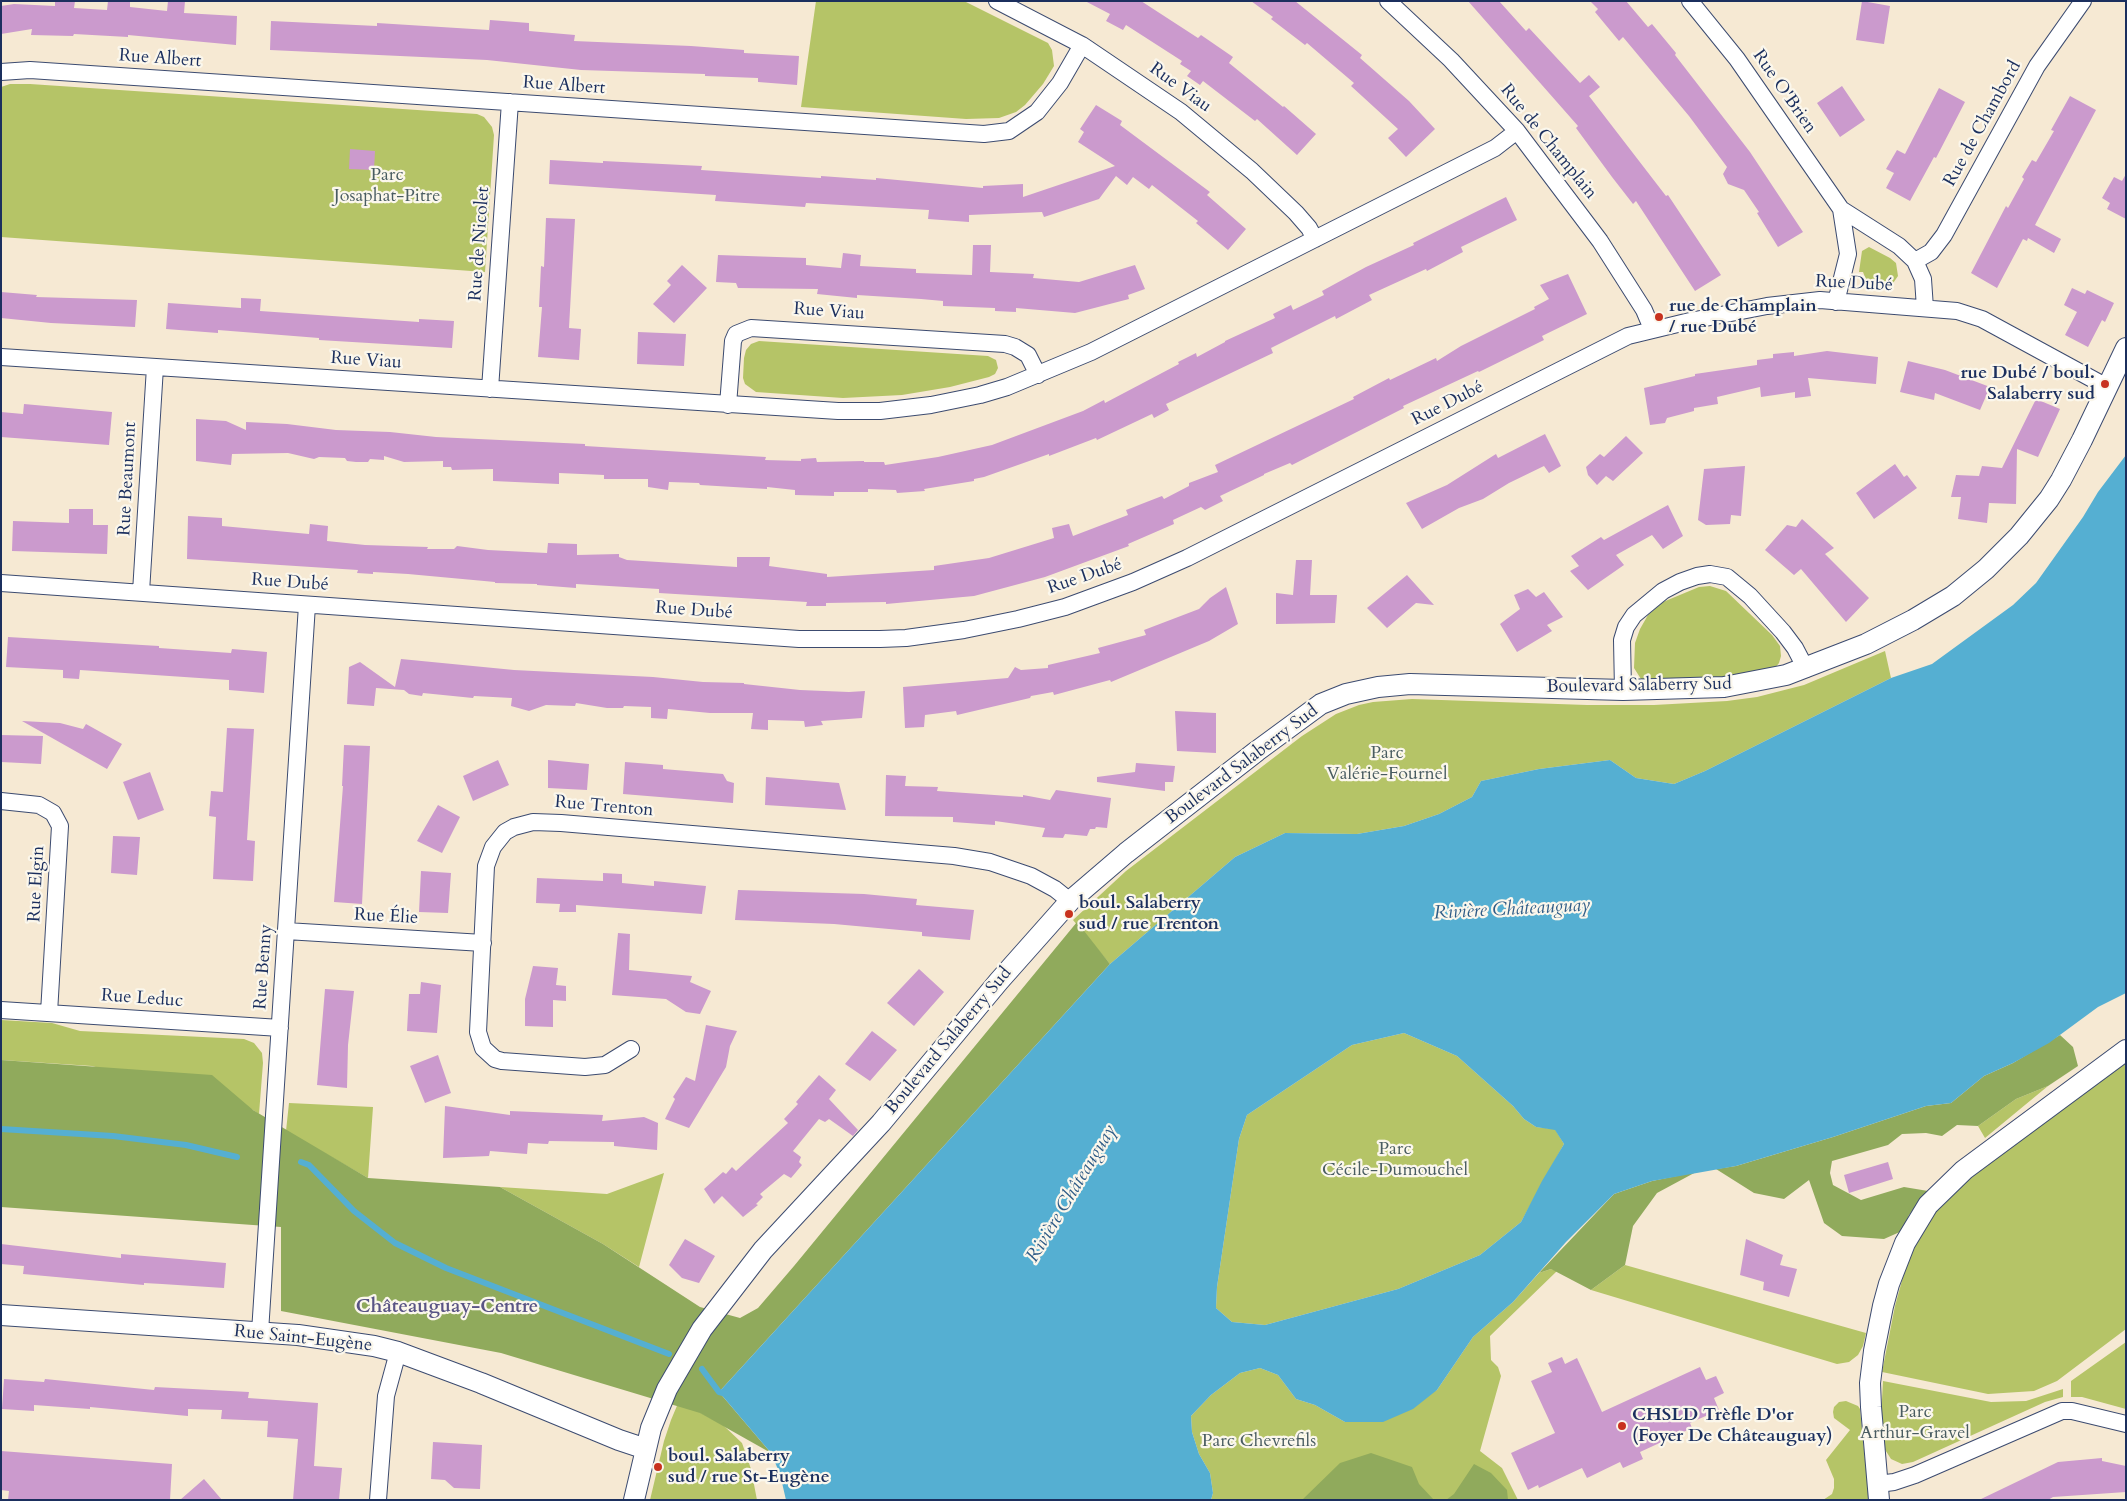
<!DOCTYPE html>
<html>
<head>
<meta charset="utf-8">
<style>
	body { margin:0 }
	#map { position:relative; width:2127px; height:1501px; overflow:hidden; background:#f6e9d3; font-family:Cardo,serif }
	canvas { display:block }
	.frame { position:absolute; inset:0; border:2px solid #1b2f5e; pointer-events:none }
</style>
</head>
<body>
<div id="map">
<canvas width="2127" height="1501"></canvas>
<div class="frame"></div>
</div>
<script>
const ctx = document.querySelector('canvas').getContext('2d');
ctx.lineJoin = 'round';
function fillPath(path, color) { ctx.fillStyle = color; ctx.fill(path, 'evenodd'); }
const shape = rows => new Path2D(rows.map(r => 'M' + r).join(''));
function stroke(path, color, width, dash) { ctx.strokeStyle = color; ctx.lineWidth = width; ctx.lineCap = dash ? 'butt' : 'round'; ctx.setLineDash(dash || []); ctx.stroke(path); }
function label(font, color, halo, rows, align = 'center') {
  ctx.font = font + ' Cardo,serif'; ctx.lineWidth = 4.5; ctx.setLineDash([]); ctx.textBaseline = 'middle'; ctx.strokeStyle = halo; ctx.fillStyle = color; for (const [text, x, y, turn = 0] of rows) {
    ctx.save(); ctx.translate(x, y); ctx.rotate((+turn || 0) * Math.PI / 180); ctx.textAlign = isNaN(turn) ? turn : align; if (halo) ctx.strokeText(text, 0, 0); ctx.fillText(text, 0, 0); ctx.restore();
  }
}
fillPath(shape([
	[816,1,964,1,1048,43,1052,50,1054,66,1043,84,1025,105,1016,112,999,118,966,119,801,107],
	[10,84,30,84,477,114,484,117,492,127,494,135,485,272,1,237,1,87],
	[1869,247,1890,258,1896,263,1898,276,1891,286,1887,283,1882,285,1871,284,1867,282,1863,272,1859,272,1862,251],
	[759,341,988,356,996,360,998,368,995,374,989,377,950,387,902,395,843,398,756,392,745,384,743,378,744,358,746,350,751,344],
	[1710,586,1726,591,1772,635,1780,646,1781,656,1779,663,1775,668,1724,677,1688,680,1647,681,1641,679,1634,668,1635,643,1640,629,1648,615,1663,602,1699,587],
	[1885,651,1891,678,1705,771,1674,784,1636,778,1610,760,1539,769,1481,781,1472,797,1439,814,1404,826,1357,834,1285,833,1235,857,1110,964,1073,920,1126,871,1302,736,1336,714,1359,705,1373,702,1412,699,1587,705,1654,705,1727,701,1757,697,1804,685],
	[1,1020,52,1023,80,1031,244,1039,254,1043,262,1053,263,1063,259,1114,253,1110,92,1066,1,1060],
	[1404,1033,1457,1056,1513,1106,1524,1119,1536,1127,1555,1129,1564,1144,1521,1222,1480,1255,1398,1289,1265,1325,1232,1322,1216,1308,1217,1287,1239,1139,1247,1115,1352,1045],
	[2126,1060,2126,1329,2057,1381,2034,1391,1988,1394,1882,1372,1895,1306,1906,1266,1921,1231,1943,1203,1968,1180],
	[2048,1086,1985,1138,1978,1126,2016,1099],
	[289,1103,373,1107,368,1178,286,1131],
	[664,1173,639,1267,603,1244,500,1187,607,1194],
	[1625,1265,1866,1333,1863,1346,1858,1355,1849,1362,1837,1364,1591,1290],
	[1551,1269,1557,1271,1490,1336,1491,1360,1498,1367,1501,1376,1480,1451,1502,1468,1518,1500,1211,1500,1213,1493,1210,1473,1199,1454,1192,1432,1191,1416,1211,1395,1240,1373,1260,1368,1278,1375,1296,1399,1315,1405,1345,1422,1437,1390,1473,1337,1513,1302,1539,1273],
	[2126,1342,2126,1409,2082,1397,2071,1397,2071,1381],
	[1883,1381,1991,1402,2026,1401,2063,1389,2063,1397,2045,1402,1913,1462,1902,1464,1891,1459,1884,1448,1881,1418],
	[679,1401,723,1425,742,1443,751,1469,757,1500,650,1500,664,1441,671,1420],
	[1846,1401,1858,1406,1860,1409,1869,1500,1823,1500,1832,1494,1834,1488,1834,1479,1826,1460,1850,1430,1834,1418,1833,1412,1834,1407,1839,1402]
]), '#b5c467');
fillPath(shape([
	[1077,922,1110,964,719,1392,771,1453,700,1413,501,1353,281,1311,281,1227,1,1207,1,1060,212,1075,253,1110,368,1178,500,1187,603,1244,700,1307,740,1318,758,1308,794,1266],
	[2060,1035,2073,1047,2078,1066,2048,1086,2016,1099,1978,1126,1957,1125,1942,1136,1926,1133,1902,1134,1888,1145,1832,1161,1830,1173,1833,1185,1861,1200,1904,1187,1928,1191,1909,1215,1902,1231,1884,1239,1842,1236,1824,1223,1809,1180,1784,1199,1754,1193,1716,1169,1736,1166,1833,1137,1926,1106,1951,1103,1984,1076,2013,1063],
	[1696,1172,1657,1193,1633,1226,1625,1265,1591,1290,1551,1269,1539,1273,1614,1194,1652,1181],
	[1371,1453,1412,1467,1419,1484,1434,1500,1302,1500,1340,1463],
	[1474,1464,1491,1473,1507,1490,1508,1500,1446,1500,1454,1494]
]), '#90aa5c');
fillPath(shape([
	[2126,455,2126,993,2098,1007,2049,1043,2013,1063,1984,1076,1951,1103,1926,1106,1833,1137,1736,1166,1652,1181,1614,1194,1566,1242,1513,1302,1473,1337,1437,1390,1413,1409,1383,1422,1345,1422,1315,1405,1296,1399,1278,1375,1260,1368,1240,1373,1211,1395,1191,1416,1192,1432,1199,1454,1210,1473,1213,1493,1211,1500,786,1500,780,1474,771,1453,719,1392,1110,964,1235,857,1285,833,1357,834,1404,826,1439,814,1472,797,1481,781,1539,769,1610,760,1636,778,1674,784,1705,771,1891,678,1932,664,2013,605,2036,583,2083,517,2098,492],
	[1404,1033,1457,1056,1513,1106,1524,1119,1536,1127,1555,1130,1564,1144,1542,1181,1521,1222,1480,1255,1398,1289,1265,1325,1232,1322,1216,1308,1217,1287,1239,1139,1247,1115,1352,1045]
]), '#55afd2');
stroke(shape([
	[1,1129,113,1136,186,1145,237,1157],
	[301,1162,309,1165,354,1211,395,1243,446,1268,669,1354],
	[702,1369,719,1392,727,1394]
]), '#55afd2', 6);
fillPath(shape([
	[55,1,75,1,74,8,107,10,108,1,130,1,130,7,167,11,168,1,185,1,184,13,237,16,236,45,128,35,128,37,74,34,73,36,31,35,32,29,1,34,1,6,14,4,55,6],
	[1085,1,1141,1,1198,38,1201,35,1233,57,1229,63,1283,107,1284,106,1316,134,1297,155,1257,119,1255,121,1203,81,1200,85,1187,76,1191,71,1180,64,1182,61,1126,25,1123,30,1106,21,1110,14],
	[1251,1,1295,1,1362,55,1360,58,1409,101,1435,129,1406,157,1388,138,1398,129,1351,86,1354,83,1307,43,1305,45,1271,19,1273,17],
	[1468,1,1499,1,1526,31,1529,28,1580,83,1589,75,1600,87,1589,96,1666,196,1668,195,1721,275,1695,291,1636,201,1633,204,1612,177,1576,128,1578,126],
	[1590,1,1626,1,1648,27,1652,24,1676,53,1675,55,1750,152,1803,232,1778,247,1757,213,1759,212,1744,190,1728,184,1723,174,1727,167,1689,116,1623,37,1619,41,1595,12,1598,9],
	[1862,1,1890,6,1884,44,1856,40],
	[490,20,529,23,529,31,575,35,574,41,691,46,744,50,744,53,799,56,797,85,758,82,758,78,705,76,705,74,581,70,487,60,270,50,271,21,377,26,377,23,489,30],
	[1842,86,1865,120,1840,137,1817,103],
	[1939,88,1965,102,1936,158,1934,157,1910,201,1886,188,1894,173,1886,169,1897,150,1905,154],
	[2070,96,2096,110,2035,225,2061,239,2054,253,2028,238,2027,241,2023,239,1997,288,1971,273,2006,206,2008,208,2024,179,2022,177,2032,160,2036,162,2054,131,2051,130],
	[1096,105,1122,121,1120,125,1210,192,1207,195,1246,229,1228,250,1196,223,1198,221,1152,185,1149,189,1133,177,1127,185,1116,176,1099,199,1044,217,1042,212,969,215,969,222,928,219,929,210,806,203,805,207,715,201,716,195,549,184,550,160,603,163,603,161,702,166,701,170,821,178,821,176,876,180,876,178,983,188,983,186,1023,184,1023,197,1115,166,1078,142,1084,132,1080,129],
	[350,149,375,151,374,170,349,169],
	[2126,174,2126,219,2107,209,2110,203,2102,198,2114,177,2122,181],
	[1506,197,1517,220,1461,247,1463,252,1427,271,1426,269,1369,295,1372,300,1336,319,1335,316,1271,348,1273,353,1166,404,1169,410,1154,418,1152,414,1097,440,1096,438,1049,456,1049,454,984,477,974,479,974,481,924,489,925,491,897,493,896,490,868,489,868,492,834,492,834,496,795,495,795,490,767,487,767,489,700,485,699,483,669,482,668,490,648,487,648,479,604,479,604,475,559,473,559,484,493,481,493,469,452,470,451,467,443,467,443,461,404,462,384,456,384,460,370,459,368,462,356,462,347,461,345,458,319,457,314,459,288,453,232,454,231,465,196,461,196,419,226,421,246,430,246,422,287,424,336,430,390,432,436,437,585,444,585,446,766,457,765,460,801,461,801,459,816,458,817,462,864,461,864,462,884,462,885,465,938,457,992,445,1083,411,1104,400,1105,403,1179,364,1178,362,1196,353,1197,357,1225,342,1225,341,1275,318,1273,314,1291,305,1293,310,1324,295,1322,291,1366,267,1414,245,1413,243],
	[546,218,575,219,569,328,581,329,579,360,538,357,542,307,539,307,541,266,544,267],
	[973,245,991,245,990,272,1034,274,1033,278,1079,282,1135,265,1145,289,1128,295,1129,299,1075,313,1016,308,1016,312,995,311,995,308,943,306,943,301,921,299,857,295,857,298,817,294,818,289,738,288,736,283,716,282,718,255,806,258,806,265,841,268,843,253,861,255,860,266,916,269,916,273,972,275],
	[682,265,707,288,674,323,653,304,671,285,667,281],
	[1568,274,1587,314,1542,336,1544,340,1479,372,1478,371,1403,406,1404,408,1292,465,1290,463,1264,474,1264,475,1220,496,1223,501,1205,510,1201,507,1173,520,1174,524,1128,544,1129,546,1045,577,974,596,886,604,886,602,826,603,826,606,806,606,807,602,659,593,659,589,576,584,576,588,537,585,537,584,495,583,495,582,408,574,373,572,373,574,357,573,358,570,187,559,188,516,222,518,222,526,309,534,310,524,328,526,327,541,365,545,428,547,427,549,454,549,457,546,488,550,547,553,548,543,577,544,577,555,619,554,619,557,627,560,737,567,737,557,770,557,769,566,827,574,827,577,934,570,934,566,989,558,1054,538,1052,528,1069,524,1073,536,1128,515,1126,510,1162,496,1164,499,1189,486,1189,483,1218,472,1215,465,1354,399,1353,397,1389,378,1390,380,1436,358,1437,361,1461,346,1535,309,1534,307,1549,299,1540,285],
	[2072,288,2085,294,2087,290,2114,303,2105,322,2102,320,2088,347,2065,335,2077,312,2064,305],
	[1,292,37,295,36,297,137,300,135,327,51,323,1,318],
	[241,298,261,299,260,311,419,322,419,319,454,321,452,348,319,340,319,338,218,330,218,333,166,329,168,303,241,308],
	[638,332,686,334,684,366,637,364],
	[1827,351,1878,357,1876,384,1808,378,1811,396,1795,398,1795,392,1761,397,1760,387,1717,397,1718,404,1694,408,1694,411,1667,418,1665,423,1650,425,1644,388,1695,376,1695,374,1757,365,1757,360,1773,358,1773,354,1794,352,1794,356],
	[1908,361,1945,370,1990,387,1980,410,1935,393,1934,400,1900,392],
	[2036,399,2060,409,2038,457,2017,449,2016,504,1989,503,1987,523,1958,519,1961,497,1951,497,1956,475,1979,476,1982,466,2002,468],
	[24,404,112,412,109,445,1,437,1,412,23,414],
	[1545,434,1561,466,1549,473,1544,466,1509,483,1483,499,1459,508,1422,529,1406,503,1447,485,1496,454,1498,458],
	[1626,436,1643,453,1613,481,1606,476,1597,485,1588,475,1586,467,1600,454,1604,457],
	[1895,464,1904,477,1907,475,1917,488,1874,519,1856,493],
	[1745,466,1741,516,1731,515,1730,524,1706,525,1698,520,1704,469],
	[1668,505,1683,536,1663,549,1652,535,1616,555,1624,565,1588,590,1570,571,1579,566,1571,556,1601,537,1604,540],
	[69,509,93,509,93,525,108,525,107,554,12,551,13,521,69,523],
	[1802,519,1834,548,1825,554,1869,598,1846,622,1801,569,1794,575,1765,550,1787,525,1796,527],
	[1296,560,1312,560,1310,595,1337,595,1335,623,1276,624,1276,593,1293,595],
	[1407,575,1434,605,1416,603,1387,628,1367,608],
	[1226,587,1238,624,1209,641,1111,682,1110,680,1054,695,1053,692,1031,696,1030,698,957,715,956,711,925,715,924,727,905,728,903,687,1008,678,1015,667,1021,670,1048,668,1048,665,1100,653,1098,648,1146,635,1144,630,1199,609,1210,598],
	[1528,589,1536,597,1544,592,1563,617,1547,625,1552,631,1517,652,1500,624,1520,609,1514,595],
	[8,637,159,646,159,648,231,653,232,649,267,652,264,693,229,690,229,680,80,670,79,679,63,678,63,670,6,667],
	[401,659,514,670,653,677,703,682,744,683,744,684,800,690,849,692,865,691,862,718,821,721,823,725,805,727,804,721,768,720,768,730,751,729,753,713,710,713,668,709,667,719,651,718,651,707,624,706,623,708,607,708,576,703,575,706,546,705,529,711,511,706,512,698,474,696,473,698,423,693,422,696,409,694,404,690,376,688,374,706,347,704,349,667,360,662,395,687],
	[1175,711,1216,713,1216,753,1177,751],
	[22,721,60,723,83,729,86,724,122,744,107,769],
	[227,728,254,729,247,840,255,841,253,881,213,879,216,817,209,816,211,791,223,792],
	[1,735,43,736,41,764,1,762],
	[344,745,370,746,362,904,334,902,343,786,342,786],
	[498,760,509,785,473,801,463,776],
	[548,760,589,764,587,790,548,788],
	[625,762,663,765,663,769,723,774,727,781,734,783,733,803,623,794],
	[1136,763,1175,766,1173,782,1165,782,1165,791,1097,782,1097,777,1135,772],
	[150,772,164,810,138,820,123,782],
	[886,775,906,776,905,786,938,787,937,791,1023,797,1023,795,1050,800,1056,790,1111,798,1107,828,1096,827,1095,829,1090,829,1087,836,1065,834,1063,838,1042,837,1045,828,995,821,995,825,953,822,953,817,885,816],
	[766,777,839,783,846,810,765,805],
	[438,805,460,817,442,853,417,841],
	[113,836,140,837,137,875,111,873],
	[421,871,451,873,448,913,419,912],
	[603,873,622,874,622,883,654,886,654,881,706,886,702,914,576,905,576,912,559,912,560,904,536,903,537,878,603,881],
	[738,890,864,894,917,899,916,905,974,910,970,940,922,936,922,932,834,924,735,920],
	[618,933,630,934,629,970,692,976,690,982,711,991,700,1014,686,1012,666,999,612,995],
	[533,966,558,968,556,985,566,986,566,1001,553,1000,553,1027,525,1026,525,999],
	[919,969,944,992,914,1026,887,1003],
	[421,982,441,985,437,1033,407,1031,409,994,420,994],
	[325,989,354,991,348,1045,347,1088,317,1085],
	[706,1025,737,1031,730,1046,726,1067,689,1128,665,1119,675,1099,673,1097,686,1077,695,1081],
	[872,1031,897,1050,870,1081,845,1064],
	[438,1055,451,1093,425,1103,410,1066],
	[819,1075,836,1090,829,1099,858,1130,853,1136,829,1119,825,1122,819,1119,793,1151,801,1157,799,1162,802,1165,791,1178,784,1174,760,1194,763,1197,756,1204,758,1205,743,1217,722,1196,714,1204,704,1189,723,1172,726,1174,732,1167,736,1171,788,1123,784,1119,798,1104,796,1102],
	[445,1106,510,1115,510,1111,603,1115,602,1121,644,1117,658,1123,657,1150,614,1146,614,1142,549,1141,548,1144,528,1143,527,1154,490,1151,489,1156,443,1158],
	[1888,1162,1893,1179,1849,1193,1844,1175],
	[685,1239,715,1256,699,1283,682,1278,669,1265],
	[1746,1239,1783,1255,1780,1265,1797,1269,1789,1297,1763,1290,1764,1282,1740,1275],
	[1,1244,121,1258,121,1254,226,1263,224,1288,162,1284,144,1283,144,1285,23,1274,24,1266,1,1264],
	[1562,1357,1565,1364,1577,1358,1602,1412,1700,1367,1706,1380,1716,1376,1724,1393,1714,1398,1719,1410,1690,1423,1692,1428,1640,1452,1643,1459,1623,1468,1620,1462,1587,1478,1582,1468,1539,1488,1538,1485,1528,1490,1511,1453,1555,1433,1531,1381,1552,1372,1548,1363],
	[4,1379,44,1382,45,1379,154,1390,155,1387,249,1392,248,1398,318,1403,314,1466,342,1468,339,1500,293,1500,298,1439,267,1437,268,1421,221,1419,222,1410,188,1409,188,1416,90,1407,90,1409,34,1405,34,1411,2,1409],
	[433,1442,482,1445,480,1489,454,1488,445,1480,431,1479],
	[1,1451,172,1464,170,1500,8,1500,9,1491,1,1490],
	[2102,1458,2102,1461,2126,1466,2126,1492,2053,1497,2048,1500,1979,1500,2058,1462],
	[204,1479,222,1500,180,1500]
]), '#cb9acd');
const minor = shape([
	[997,1,1082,45,1181,112,1252,171,1296,213,1309,228,1315,239],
	[1388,1,1451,60,1517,131,1600,241,1644,310,1652,329],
	[1690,1,1737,59,1841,209,1899,246,1915,261,1923,279,1925,308],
	[1,72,30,70,984,134,1009,131,1037,112,1060,83,1082,45],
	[1915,261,1931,252,1944,235,2037,66,2083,1],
	[1836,302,1848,254,1841,209],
	[1,357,838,411,880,411,931,405,980,395,1007,387,1091,352,1495,148,1517,131],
	[490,389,510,102],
	[728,405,733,341,736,334,751,328,1005,344,1015,347,1028,355,1038,375],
	[1,583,799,639,880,639,906,638,964,630,1018,619,1065,607,1133,582,1187,558,1628,336,1690,321,1767,306,1820,300,1957,311,1982,319,2107,387],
	[141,592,155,367],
	[1623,690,1622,640,1626,627,1634,615,1663,591,1680,582,1697,576,1710,574,1727,577,1750,596,1783,632,1795,648,1806,669],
	[1,801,39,805,53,813,60,826,49,1013],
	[286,931,483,943],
	[1,1010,280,1028],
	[631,1049,605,1065,585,1067,502,1061,495,1059,483,1048,478,1032,486,866,493,847,505,832,514,827,533,822,561,823,954,856,990,862,1031,876,1055,889,1070,901],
	[260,1332,307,605],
	[1878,1484,1894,1482,1915,1475,2062,1411,2072,1411,2126,1424],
	[378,1500,386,1396,398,1352]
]);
const tertiary = shape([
	[1,1315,298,1335,374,1346,398,1352,481,1383,619,1440,646,1449],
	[634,1500,651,1428,667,1389,702,1329,763,1250,881,1123,999,981,1070,901,1126,853,1257,751,1321,704,1346,694,1378,687,1410,684,1623,690,1724,687,1786,675,1866,644,1913,620,1953,596,1986,569,2019,536,2049,499,2061,480,2082,440,2126,348],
	[1879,1500,1871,1407,1870,1383,1874,1351,1883,1306,1889,1284,1905,1243,1928,1205,1964,1170,2126,1050]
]);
stroke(minor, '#3c4b70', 18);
stroke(tertiary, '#3c4b70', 22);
stroke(minor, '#fff', 16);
stroke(tertiary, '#fff', 20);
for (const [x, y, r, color] of [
	[1659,317,5,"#c8321e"],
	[2105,384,5,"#c8321e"],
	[1069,914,5,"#c8321e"],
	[1622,1426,5,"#c8321e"],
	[658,1467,5,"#c8321e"]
]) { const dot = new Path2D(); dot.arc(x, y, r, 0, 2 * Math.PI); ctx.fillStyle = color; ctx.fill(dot); stroke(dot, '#fbf7ec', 2); }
label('18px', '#1b2f5e', '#fbf7ec', [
	["Rue Albert",160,59,4],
	["Rue Albert",564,86,4],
	["Rue Viau",1180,88,36],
	["Rue O'Brien",1784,92,55],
	["Rue de Chambord",1983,124,-61],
	["Rue de Champlain",1548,142,51],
	["Rue de Nicolet",480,244,-86],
	["Rue Dubé",1854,284,3],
	["Rue Viau",829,312,4],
	["Rue Viau",366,361,4],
	["Rue Dubé",1448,404,-27],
	["Rue Beaumont",128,479,-87],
	["Rue Dubé",1085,577,-19],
	["Rue Dubé",290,583,4],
	["Rue Dubé",694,611,4],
	["Boulevard Salaberry Sud",1639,686,-1],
	["Boulevard Salaberry Sud",1242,765,-37],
	["Rue Trenton",604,807,5],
	["Rue Elgin",37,884,-87],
	["Rue Élie",386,917,3],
	["Rue Benny",264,967,-86],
	["Rue Leduc",142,999,4],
	["Boulevard Salaberry Sud",949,1041,-50],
	["Rue Saint-Eugène",303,1339,6]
]);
label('18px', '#495c61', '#fbf7ec', [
	["Parc",387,176],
	["Josaphat-Pitre",387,197],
	["Parc",1387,754],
	["Valérie-Fournel",1387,775],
	["Parc",1395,1150],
	["Cécile-Dumouchel",1395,1171],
	["Parc",1915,1413],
	["Arthur-Gravel",1915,1434],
	["Parc Chevrefils",1259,1442]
]);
label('bold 18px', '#1b2f5e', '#fbf7ec', [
	["rue de Champlain",1669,307],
	["/ rue Dubé",1669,328],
	["rue Dubé / boul.",2095,374,"right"],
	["Salaberry sud",2095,395,"right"],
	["boul. Salaberry",1079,904],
	["sud / rue Trenton",1079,925],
	["CHSLD Trèfle D'or",1632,1416],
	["(Foyer De Châteauguay)",1632,1437],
	["boul. Salaberry",668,1457],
	["sud / rue St-Eugène",668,1478]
], 'left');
label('italic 19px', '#2f5c87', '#fbf7ec', [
	["Rivière Châteauguay",1512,910,-3],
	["Rivière Châteauguay",1072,1194,-59]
]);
label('bold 19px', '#595485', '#fbf7ec', [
	["Châteauguay-Centre",447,1308]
]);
</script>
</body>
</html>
